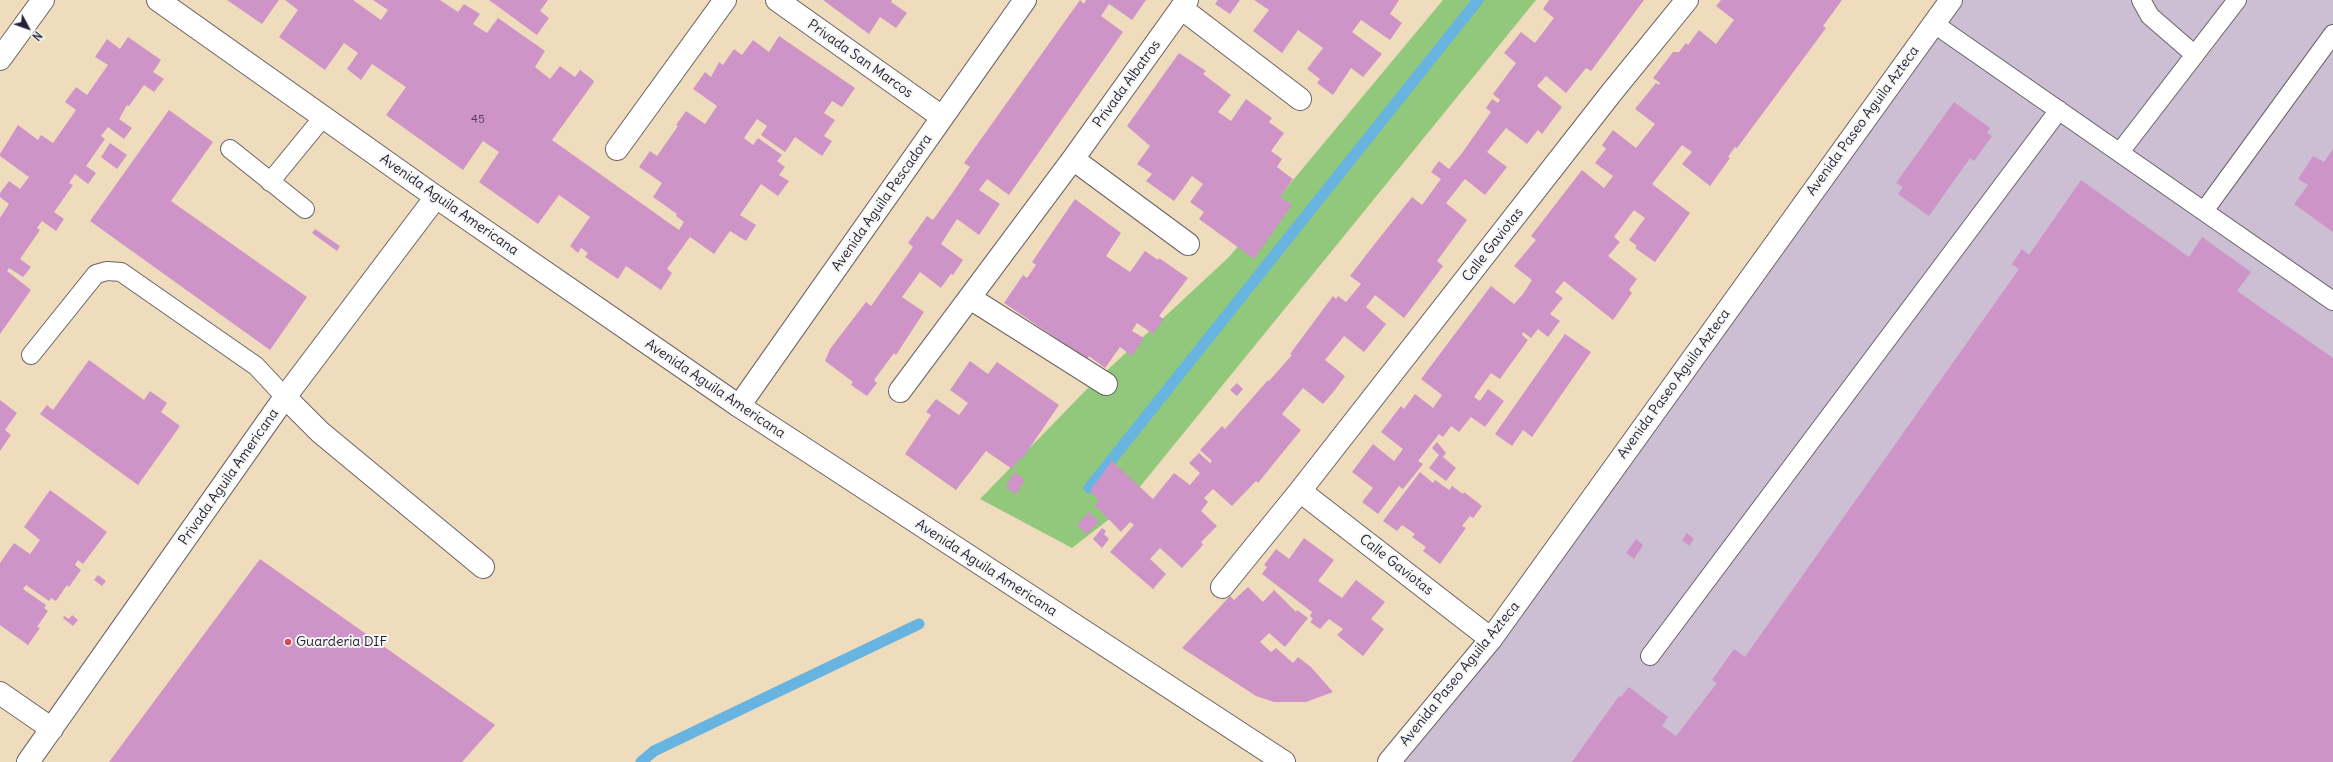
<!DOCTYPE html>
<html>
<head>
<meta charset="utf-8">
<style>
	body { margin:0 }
	#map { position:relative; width:2333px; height:762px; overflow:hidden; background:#efdcbc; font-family:Delius,sans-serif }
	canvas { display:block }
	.north { position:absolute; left:8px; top:8px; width:40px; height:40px; -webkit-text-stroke:3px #f6f6f2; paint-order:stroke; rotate:131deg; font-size:11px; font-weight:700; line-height:16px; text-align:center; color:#22223b }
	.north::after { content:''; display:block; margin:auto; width:14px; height:18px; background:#22223b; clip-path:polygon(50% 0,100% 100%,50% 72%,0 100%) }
</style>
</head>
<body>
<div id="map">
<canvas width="2333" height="762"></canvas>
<div class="north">N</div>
</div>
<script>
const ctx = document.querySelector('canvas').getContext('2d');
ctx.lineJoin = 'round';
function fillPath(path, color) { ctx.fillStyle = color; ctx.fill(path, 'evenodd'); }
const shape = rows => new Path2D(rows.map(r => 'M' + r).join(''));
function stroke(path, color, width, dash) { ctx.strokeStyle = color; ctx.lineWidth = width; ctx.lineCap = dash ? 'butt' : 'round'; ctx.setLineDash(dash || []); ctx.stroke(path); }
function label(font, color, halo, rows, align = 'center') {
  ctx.font = font + ' Delius,sans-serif'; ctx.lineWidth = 4; ctx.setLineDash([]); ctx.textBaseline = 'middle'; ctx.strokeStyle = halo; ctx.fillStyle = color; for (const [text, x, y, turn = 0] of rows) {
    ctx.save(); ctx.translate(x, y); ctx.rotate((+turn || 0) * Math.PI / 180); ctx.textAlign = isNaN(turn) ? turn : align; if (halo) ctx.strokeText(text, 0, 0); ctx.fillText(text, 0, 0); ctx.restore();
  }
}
fillPath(shape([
	[1951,0,2333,0,2333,762,1393,762]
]), '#ccbed3');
fillPath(shape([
	[1443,0,1536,0,1121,510,1072,548,980,499,1087,389,1229,257]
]), '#91c87b');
stroke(shape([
	[1089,488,1478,0],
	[641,762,654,751,919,624]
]), '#68b4e1', 11);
fillPath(shape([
	[227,0,279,0,262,24],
	[285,0,353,0,381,20,388,10,373,0,440,0,458,12,464,4,480,14,473,24,487,33,498,18,545,51,535,67,550,79,560,66,575,77,580,70,593,80,594,82,552,140,679,230,684,222,676,216,677,214,653,197,662,183,639,167,650,151,657,156,678,126,676,125,686,111,705,124,717,106,693,89,705,72,711,77,719,62,723,65,734,49,742,55,753,40,769,52,779,36,855,88,842,107,832,101,824,113,835,120,824,136,832,141,822,156,795,137,785,152,761,135,767,126,757,119,744,138,753,145,758,138,782,155,777,161,785,167,779,175,789,181,778,196,761,184,740,215,756,225,746,241,730,231,714,254,690,237,667,269,672,273,661,290,626,266,618,279,585,257,588,253,581,248,578,253,570,246,590,217,559,195,538,224,479,182,499,152,483,141,463,170,386,115,406,87,372,64,361,80,347,69,358,53,344,43,325,70,279,37,298,10],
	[489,0,548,0,540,11,549,18,537,35],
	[823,0,892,0,891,2,907,13,896,28,880,17,869,34],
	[1080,0,1084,4,1086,0,1146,0,1132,20,1109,4,1101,16,1123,32,1009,195,987,179,979,190,1000,204,979,235,957,219,941,244,963,260,953,275,951,274,941,288,920,272,902,297,924,312,896,355,894,353,874,380,877,383,867,396,851,385,853,382,825,361,830,349,866,302,871,306,913,247,908,243,927,216,933,220,953,192,970,167,964,163],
	[1218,0,1240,0,1230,14,1215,4],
	[1254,0,1399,0,1390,14,1402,23,1390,40,1361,20,1352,32,1382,54,1363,77,1351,68,1333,95,1317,83,1320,79,1307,69,1323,48,1298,30,1282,53,1253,31,1269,10],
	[1549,0,1644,0,1591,71,1586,68,1566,93,1546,76,1537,86,1562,107,1542,134,1538,130,1527,144,1506,128,1487,152,1507,167,1485,195,1465,179,1446,203,1467,220,1437,261,1443,266,1404,318,1375,295,1366,307,1386,324,1376,337,1364,352,1344,336,1325,360,1345,376,1335,390,1323,404,1303,388,1282,414,1301,430,1258,483,1256,481,1232,506,1213,489,1204,498,1208,502,1201,511,1217,526,1201,542,1203,545,1182,568,1160,548,1150,559,1166,574,1153,589,1110,552,1134,525,1130,522,1121,532,1095,505,1099,500,1090,491,1112,461,1153,499,1174,473,1190,485,1200,473,1189,463,1199,453,1210,463,1212,461,1200,450,1222,426,1225,429,1268,380,1269,381,1292,355,1290,354,1333,296,1336,299,1338,296,1346,302,1361,284,1350,276,1370,250,1412,197,1422,205,1441,179,1431,172,1439,161,1449,169,1462,153,1491,112,1486,108,1492,99,1498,103,1500,100,1493,94,1516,63,1504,53,1521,32,1535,43,1554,18,1543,9],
	[1721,0,1842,0,1823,26,1826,28,1737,148,1735,147,1728,157,1730,158,1710,186,1682,164,1692,152,1682,145,1652,184,1690,213,1655,262,1635,248,1637,246,1629,240,1645,218,1634,210,1614,237,1620,242,1608,256,1637,279,1629,290,1632,293,1613,320,1564,281,1555,292,1563,298,1550,314,1560,321,1548,337,1538,329,1531,338,1523,332,1522,335,1528,340,1500,379,1491,373,1474,397,1480,401,1488,389,1504,401,1485,427,1471,417,1459,432,1451,426,1443,437,1439,434,1418,461,1423,464,1403,489,1399,486,1378,514,1362,502,1373,488,1352,472,1373,444,1394,461,1403,449,1381,432,1401,406,1404,409,1415,394,1433,408,1442,395,1421,379,1491,286,1514,304,1523,294,1532,280,1514,266,1536,240,1531,236,1582,170,1604,188,1613,176,1595,163,1606,149,1602,145,1613,130,1636,148,1655,124,1635,109,1656,83,1659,85,1660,83,1653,78,1673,52,1679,52,1686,43,1688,45,1699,30,1716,44,1734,20,1716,6],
	[128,37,161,60,153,72,164,79,154,92,144,85,129,106,127,105,119,119,132,128,124,139,108,127,101,136,105,139,86,166,96,173,88,184,75,174,69,183,73,185,54,212,64,219,56,231,42,221,37,228,40,230,20,259,31,267,23,277,9,268,7,271,31,290,0,334,0,218,9,204,0,197,0,193,9,181,20,189,29,177,0,156,0,154,18,125,38,140,41,135,53,143,76,110,65,102,76,87,87,95,108,65,95,57,107,39,120,49],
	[1179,53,1206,71,1203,74,1231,95,1218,112,1231,121,1246,99,1272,118,1269,122,1284,133,1271,151,1282,159,1277,167,1293,179,1280,197,1292,205,1254,259,1199,219,1204,212,1190,202,1203,184,1192,176,1174,201,1146,181,1152,174,1137,164,1150,146,1127,126],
	[1954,102,1990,128,1987,133,1992,136,1974,161,1970,158,1929,216,1898,194,1903,187,1896,183],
	[169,110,213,142,171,201,307,297,270,350,90,221],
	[110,143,127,155,117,169,101,157],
	[2333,149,2333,232,2294,204,2308,185,2298,179,2313,156,2324,162],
	[2081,180,2189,257,2202,237,2251,272,2237,291,2333,358,2333,762,1572,762,1619,696,1621,697,1629,687,1668,717,1662,726,1676,736,1717,683,1712,680,1734,649,1745,657,2019,269,2012,264,2022,249,2029,255],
	[1075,199,1121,233,1106,256,1130,272,1145,251,1158,260,1159,258,1188,278,1159,316,1164,319,1153,334,1137,323,1132,331,1144,338,1132,356,1120,347,1105,368,1089,356,1087,359,1004,303,1023,275,1027,278,1036,265,1032,262],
	[315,229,340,246,337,251,312,233],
	[1565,334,1591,352,1532,437,1523,430,1512,446,1495,434],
	[89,360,144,400,150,391,167,403,161,412,180,426,138,485,40,414,47,405,53,410],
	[970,361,988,374,997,362,1059,405,1022,459,1020,458,1012,469,986,451,956,490,905,454,931,415,926,412,936,399,959,415,968,403,950,390],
	[1237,383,1243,389,1237,396,1230,390],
	[0,400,17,413,5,430,11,435,0,451],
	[1437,442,1446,453,1443,457,1456,468,1446,481,1429,468,1439,455,1432,448],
	[1015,472,1025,480,1016,494,1005,487],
	[1420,472,1433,483,1435,480,1449,490,1452,486,1463,494,1464,492,1482,506,1473,518,1470,516,1462,526,1466,528,1440,564,1423,551,1426,547,1412,537,1415,534,1402,525,1397,531,1383,521],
	[50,490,107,532,83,564,78,560,75,565,81,570,69,587,67,585,56,601,51,598,49,601,26,585,23,589,46,605,44,608,48,611,37,627,40,628,28,645,0,625,0,563,14,543,30,554,40,540,24,527],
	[1089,512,1099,522,1087,534,1077,525],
	[1102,528,1106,531,1104,534,1109,539,1102,548,1093,539],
	[1687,533,1694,539,1689,546,1682,540],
	[1304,538,1334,560,1318,581,1342,598,1356,580,1385,602,1371,619,1384,629,1363,656,1337,635,1343,629,1329,619,1320,629,1310,622,1313,619,1310,616,1312,612,1262,574,1267,567,1264,565,1276,549,1289,559],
	[1636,539,1643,545,1634,559,1626,553],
	[260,559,495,725,462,762,109,762],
	[98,575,106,581,102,586,94,580],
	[1248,587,1263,602,1274,590,1296,612,1297,610,1308,618,1285,647,1269,633,1260,642,1271,652,1276,648,1293,663,1298,657,1311,667,1333,692,1306,702,1274,702,1256,696,1182,648,1230,596,1234,600],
	[72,615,78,620,73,626,63,618,64,616,69,619]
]), '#cf94c7');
const lane = shape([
	[2141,0,2150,16,2195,55],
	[1933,23,2333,301],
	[230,149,305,209],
	[2120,152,2237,0],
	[270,182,324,116],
	[2204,211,2333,34],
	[31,355,96,274,107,271,121,272,256,366,285,397],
	[1650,656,2059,110]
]);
const street = shape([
	[777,0,942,117],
	[1181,8,1300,99],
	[0,59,43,0],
	[617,149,725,0],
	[1073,159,1188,244],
	[970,298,1106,384],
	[900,391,1073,159,1187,0],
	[285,397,320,432,483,567],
	[739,406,1025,0],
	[1300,491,1491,639],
	[1222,587,1300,491,1612,92,1687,0],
	[0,693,52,729],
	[28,762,285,397,436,197]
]);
const secondary = shape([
	[158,0,436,197,739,406,1284,762],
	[1389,762,1491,639,1951,0]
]);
stroke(lane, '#6a6368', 20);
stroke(street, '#6a6368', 24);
stroke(secondary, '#6a6368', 24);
stroke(lane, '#fff', 18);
stroke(street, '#fff', 22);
stroke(secondary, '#fff', 22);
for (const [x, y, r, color] of [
	[288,642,4,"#d1495b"]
]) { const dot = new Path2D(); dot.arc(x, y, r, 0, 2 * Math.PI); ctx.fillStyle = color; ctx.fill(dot); stroke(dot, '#f6f6f2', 1.5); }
label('12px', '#4d3e5e', null, [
	["45",478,120]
]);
label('14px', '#22223b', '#f6f6f2', [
	["Privada San Marcos",860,59,35],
	["Privada Albatros",1127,84,-54],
	["Avenida Paseo Aguila Azteca",1863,121,-54],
	["Avenida Aguila Pescadora",882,203,-55],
	["Avenida Aguila Americana",449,205,35],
	["Calle Gaviotas",1493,245,-52],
	["Avenida Paseo Aguila Azteca",1674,384,-54],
	["Avenida Aguila Americana",715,389,34],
	["Privada Aguila Americana",229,477,-55],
	["Calle Gaviotas",1396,565,38],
	["Avenida Aguila Americana",986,568,33],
	["Avenida Paseo Aguila Azteca",1460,674,-51]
]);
label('14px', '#22223b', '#f6f6f2', [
	["Guarderia DIF",296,642]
], 'left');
</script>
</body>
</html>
